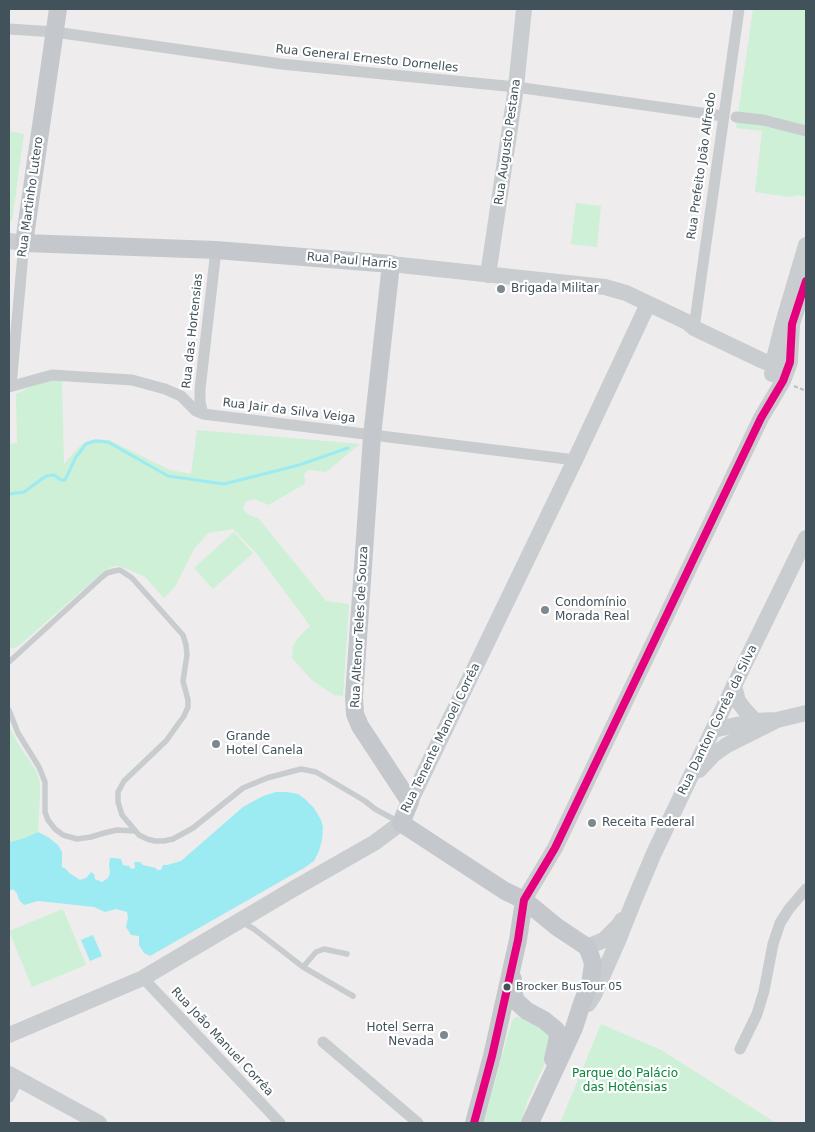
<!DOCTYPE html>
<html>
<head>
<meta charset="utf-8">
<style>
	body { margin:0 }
	#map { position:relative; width:815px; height:1132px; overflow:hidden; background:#eeecec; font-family:"DejaVu Sans",sans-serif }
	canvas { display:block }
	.frame { position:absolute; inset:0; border:10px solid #42525b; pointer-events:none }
</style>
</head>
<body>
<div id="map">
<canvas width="815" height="1132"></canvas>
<div class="frame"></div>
</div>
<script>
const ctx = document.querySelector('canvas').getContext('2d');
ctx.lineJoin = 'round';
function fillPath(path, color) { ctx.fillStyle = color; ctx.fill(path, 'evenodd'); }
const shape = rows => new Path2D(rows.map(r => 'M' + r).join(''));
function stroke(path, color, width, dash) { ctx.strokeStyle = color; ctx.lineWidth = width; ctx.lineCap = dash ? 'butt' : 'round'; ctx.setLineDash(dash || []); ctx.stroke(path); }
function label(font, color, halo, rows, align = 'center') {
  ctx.font = font + ' "DejaVu Sans",sans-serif'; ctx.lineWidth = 4.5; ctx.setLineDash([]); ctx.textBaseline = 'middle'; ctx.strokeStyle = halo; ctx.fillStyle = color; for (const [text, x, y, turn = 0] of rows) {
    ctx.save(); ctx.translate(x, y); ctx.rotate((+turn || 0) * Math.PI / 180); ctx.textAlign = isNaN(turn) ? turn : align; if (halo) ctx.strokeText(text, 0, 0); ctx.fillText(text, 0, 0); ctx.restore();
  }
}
fillPath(shape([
	[753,9,806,9,806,197,798,195,790,197,755,192,762,131,736,128],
	[9,131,24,134,12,221,9,221],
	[576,203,601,206,597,247,571,244],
	[45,380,62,381,64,464,78,448,85,442,95,439,109,440,170,470,191,474,197,430,360,444,326,472,309,470,304,474,305,484,268,505,255,499,246,501,243,508,246,513,259,519,326,601,349,604,343,696,334,695,312,680,292,658,293,646,297,639,310,626,257,554,233,529,208,533,194,549,175,587,164,598,145,577,130,570,119,566,111,567,103,572,21,644,15,648,9,648,9,444,17,443,16,394],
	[234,532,253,553,213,589,194,568],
	[9,727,17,742,37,772,40,784,40,793,38,832,25,838,10,842,9,848],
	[63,909,86,965,32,987,9,931],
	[517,1017,522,1018,551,1032,553,1046,527,1102,521,1123,483,1123,512,1021,514,1018],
	[601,1024,661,1050,776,1123,560,1123]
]), '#cdf0d6');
fillPath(shape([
	[276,792,287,792,298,794,305,799,314,808,321,820,323,827,322,840,319,851,314,861,304,868,150,956,144,953,139,945,139,936,131,935,126,927,128,918,127,912,116,909,105,912,94,907,38,901,24,905,19,900,17,893,13,889,9,891,10,842,25,838,38,832,48,837,58,845,62,852,62,867,66,869,69,873,74,876,80,880,86,878,91,872,94,874,95,879,102,882,108,878,110,873,109,865,110,858,114,858,121,859,123,865,129,866,130,868,134,869,135,867,134,862,140,862,143,865,156,868,157,870,161,870,163,865,167,865,181,861,243,807,263,796],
	[93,935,102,956,90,961,81,940]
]), '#9cebf3');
stroke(shape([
	[9,494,24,492,46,476,54,475,61,480,65,480,76,457,86,444,95,441,108,442,168,476,224,484,299,465,348,448]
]), '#9cebf3', 3);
stroke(shape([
	[794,386,806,391]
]), '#b4c3bd', 2, [4, 2.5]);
stroke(shape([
	[9,662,102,577,107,573,114,571,120,570,132,578,183,635,186,645,187,655,183,681,188,700,188,707,184,716,166,741,124,781,118,792,118,802,122,815,139,835,147,839,155,841,164,841,173,839,193,828,243,788,267,778,301,769,316,772,365,801,375,809,399,822],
	[9,710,18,733,39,767,45,782,45,812,48,820,55,829,63,835,77,839,91,837,104,833,117,830,135,831],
	[242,922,254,929,303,967,353,996],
	[303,967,316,952,324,949,347,954]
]), '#c8ccce', 5.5);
stroke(shape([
	[9,29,55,32,281,64,516,87,723,116],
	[736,117,763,120,806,131],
	[694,328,739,9],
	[11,386,24,243],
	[9,387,52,375,132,380,165,389,181,396,196,411,203,414,575,460],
	[203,414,200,402,200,389,216,250],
	[143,978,280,1123],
	[323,1042,418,1123],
	[740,1049,757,1014,764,991,773,944,780,923,789,909,806,889],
	[9,1097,18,1079]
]), '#c8ccce', 11);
stroke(shape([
	[9,241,24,243],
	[391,264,605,287,626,293,687,322,694,328,761,360,779,367,788,367],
	[488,275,516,87,524,9],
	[772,374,775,355,783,323,806,245],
	[734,686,738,701,744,709,755,721],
	[713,730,755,721,777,720,806,713],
	[699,770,713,755,727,745,777,720],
	[410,802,575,460,648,304],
	[524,900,555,848,761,418,783,381,790,362,792,324,806,281],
	[587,947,604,940,619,925,622,920],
	[588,1004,594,995,618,941,633,903,654,853,742,669,806,538],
	[9,1035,143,978,295,888,374,843,401,823],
	[9,1074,99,1123]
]), '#c9cdd0', 16);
stroke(shape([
	[58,9,24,243,216,250,391,264,372,436,354,697,355,714,360,726,410,802,401,823,505,891,524,900,557,927,587,947,591,957,593,964,590,984,582,1003,574,1028,530,1123],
	[513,979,514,994,515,999,517,1002,527,1011,544,1020,556,1030,558,1037,553,1059],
	[474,1123,492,1056,518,940,524,900]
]), '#c4c8cc', 18);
stroke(shape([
	[474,1123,492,1056,518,940,524,900,555,848,761,418,783,381,790,362,792,324,806,281]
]), '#e5007d', 8);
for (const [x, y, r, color] of [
	[501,289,5,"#7e888e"],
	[545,610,5,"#7e888e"],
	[216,744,5,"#7e888e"],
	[592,823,5,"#7e888e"],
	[507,987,4.5,"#42525b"],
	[444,1035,5,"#7e888e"]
]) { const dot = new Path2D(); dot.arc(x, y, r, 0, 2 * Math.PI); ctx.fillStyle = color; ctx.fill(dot); stroke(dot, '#fff', 2); }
label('11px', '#42525b', '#fff', [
	["Brocker BusTour 05",516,987]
], 'left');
label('12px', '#42525b', '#fff', [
	["Rua General Ernesto Dornelles",367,59,6],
	["Rua Augusto Pestana",508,142,-82],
	["Rua Prefeito João Alfredo",702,166,-82],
	["Rua Martinho Lutero",31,197,-82],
	["Rua Paul Harris",352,261,5],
	["Rua das Hortensias",193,331,-84],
	["Rua Jair da Silva Veiga",289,411,7],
	["Rua Altenor Teles de Souza",360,627,-87],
	["Rua Danton Corrêa da Silva",718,720,-64],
	["Rua Tenente Manoel Corrêa",441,738,-64],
	["Rua João Manuel Corrêa",222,1042,47]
]);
label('12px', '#42525b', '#fff', [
	["Brigada Militar",511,289],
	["Condomínio",555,603],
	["Morada Real",555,617],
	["Grande",226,737],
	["Hotel Canela",226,751],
	["Receita Federal",602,823],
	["Hotel Serra",434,1028,"right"],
	["Nevada",434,1042,"right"]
], 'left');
label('12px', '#0b843b', '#fff', [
	["Parque do Palácio",625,1074],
	["das Hotênsias",625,1088]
]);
</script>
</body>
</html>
